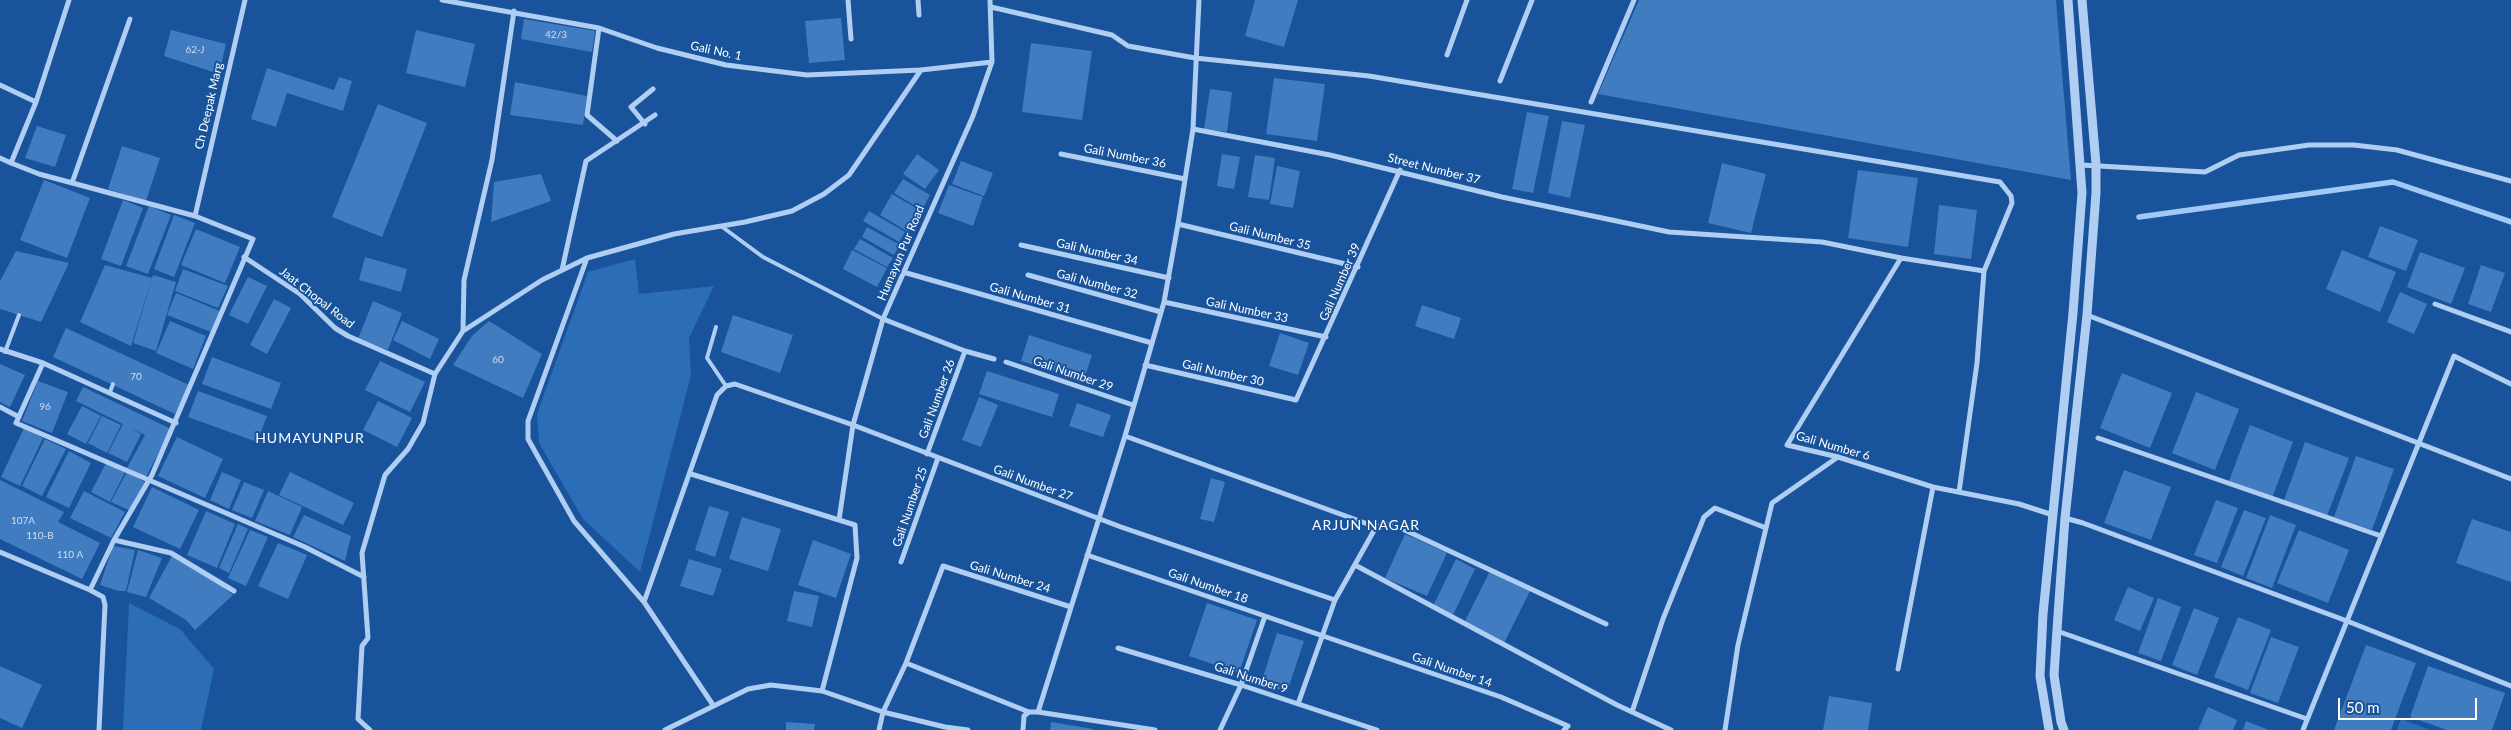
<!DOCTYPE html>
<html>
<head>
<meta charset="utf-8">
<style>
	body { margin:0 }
	#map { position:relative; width:2511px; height:730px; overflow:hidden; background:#18539b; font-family:Lato,sans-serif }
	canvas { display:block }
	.scale { position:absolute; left:2338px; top:698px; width:139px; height:22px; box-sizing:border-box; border:2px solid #fff; border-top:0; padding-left:6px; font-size:15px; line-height:18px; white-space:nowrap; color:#fff; -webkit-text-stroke:4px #18539b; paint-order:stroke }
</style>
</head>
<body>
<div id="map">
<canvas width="2511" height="730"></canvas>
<div class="scale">50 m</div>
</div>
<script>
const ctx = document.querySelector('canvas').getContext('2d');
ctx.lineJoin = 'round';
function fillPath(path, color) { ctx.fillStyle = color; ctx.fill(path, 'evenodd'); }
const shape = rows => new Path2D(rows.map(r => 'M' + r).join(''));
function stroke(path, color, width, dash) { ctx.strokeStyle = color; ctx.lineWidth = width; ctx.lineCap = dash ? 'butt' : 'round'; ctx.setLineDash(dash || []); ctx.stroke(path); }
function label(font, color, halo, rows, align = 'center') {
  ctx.font = font + ' Lato,sans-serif'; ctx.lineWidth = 4; ctx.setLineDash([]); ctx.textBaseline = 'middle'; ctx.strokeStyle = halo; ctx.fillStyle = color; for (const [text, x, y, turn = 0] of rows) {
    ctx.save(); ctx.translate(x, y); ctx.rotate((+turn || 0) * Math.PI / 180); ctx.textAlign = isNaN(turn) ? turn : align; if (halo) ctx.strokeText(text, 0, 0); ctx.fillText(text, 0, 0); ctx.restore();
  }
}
fillPath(shape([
	[635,259,639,294,714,286,689,338,691,375,640,572,583,519,539,443,537,414,588,272],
	[129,603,180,629,214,669,201,730,123,730],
	[2401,719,2430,730,2397,730]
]), '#2c6db8');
stroke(shape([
	[2139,217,2393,182,2511,222]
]), '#a1c9f4', 5.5);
fillPath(shape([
	[1255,0,1298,0,1284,47,1245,36],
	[1639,0,2056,0,2071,180,1598,94],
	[841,18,845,60,809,63,805,21],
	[524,19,595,31,592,52,521,39],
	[171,30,226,44,219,74,164,56],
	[416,30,475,44,465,87,406,73],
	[1031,43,1092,51,1082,120,1022,112],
	[267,68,334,90,339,77,352,81,343,111,287,93,276,127,251,119],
	[1274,78,1325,84,1317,141,1266,134],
	[515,82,587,96,583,125,510,115],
	[1210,89,1232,92,1227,132,1204,129],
	[378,104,427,123,382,237,332,217],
	[1527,112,1549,116,1533,193,1512,189],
	[1562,121,1585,125,1570,198,1548,193],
	[37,126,66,135,55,167,25,158],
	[122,146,160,158,146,201,108,189],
	[917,154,939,170,925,189,903,174],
	[1222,154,1240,157,1234,189,1217,186],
	[1255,155,1275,158,1269,200,1248,197],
	[961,161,993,173,984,196,952,184],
	[1722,163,1766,174,1751,233,1708,223],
	[1277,166,1300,171,1293,208,1270,204],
	[1858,170,1918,178,1908,247,1848,238],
	[541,174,551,201,491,222,494,182],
	[903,179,930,195,922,210,894,193],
	[44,180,90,198,67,258,20,240],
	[949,185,983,197,973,226,938,213],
	[892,194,921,211,908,232,880,215],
	[123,200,143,208,121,266,101,259],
	[1939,205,1977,210,1971,259,1934,254],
	[149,206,171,215,148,274,126,266],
	[869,211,905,232,899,242,863,221],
	[174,215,195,223,174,277,154,269],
	[2380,226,2418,240,2406,271,2368,257],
	[867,227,900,245,894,255,862,237],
	[196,229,240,247,225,283,181,265],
	[860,239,893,258,887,267,854,249],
	[852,250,887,268,877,287,843,269],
	[2342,250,2396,272,2380,312,2326,289],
	[16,251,69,263,41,322,0,309,0,281],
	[2420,252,2465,268,2451,304,2407,287],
	[365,257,407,269,401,292,359,280],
	[105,265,152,278,131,346,80,322],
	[2481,265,2505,273,2491,312,2468,304],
	[183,269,228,286,218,308,175,291],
	[153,275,176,282,156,351,133,343],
	[248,277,267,286,248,324,229,315],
	[2400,292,2427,304,2414,334,2387,322],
	[176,293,220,311,211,332,167,315],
	[274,299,291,308,267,354,250,345],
	[373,301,402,313,388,350,358,339],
	[1422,305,1461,318,1454,339,1415,326],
	[733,315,793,335,780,373,721,352],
	[170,321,206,336,193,369,156,353],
	[402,321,439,339,430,359,393,340],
	[489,321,542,354,523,398,453,365,472,336],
	[66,328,189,385,175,414,53,357],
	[1280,333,1309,343,1298,375,1269,366],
	[1029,335,1092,355,1084,380,1021,361],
	[212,357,281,383,271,409,202,384],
	[380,361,425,382,410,412,365,390],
	[0,364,25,375,10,407,0,402],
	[987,371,1059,394,1052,417,979,394],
	[2122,373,2172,393,2150,448,2100,428],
	[38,381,68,392,52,433,22,421],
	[83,387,171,429,146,477,127,468,145,435,128,427,141,434,127,462,108,453,123,424,76,401],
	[198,391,267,416,257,442,188,417],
	[2196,392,2239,409,2215,470,2172,453],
	[979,397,998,405,981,447,962,440],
	[378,401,412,418,397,447,363,430],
	[1077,403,1111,415,1103,437,1069,426],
	[82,406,101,416,86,444,67,434],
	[102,416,121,425,107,453,88,443],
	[2250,425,2293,442,2272,498,2229,481],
	[24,428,43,438,20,486,1,477],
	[177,437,223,459,205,498,158,476],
	[45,439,66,449,42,496,22,486],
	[2305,442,2349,458,2327,516,2284,500],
	[69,451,91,463,69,508,46,497],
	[2356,456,2394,469,2372,530,2334,517],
	[106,463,125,472,110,502,91,492],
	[2124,470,2171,487,2151,540,2104,523],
	[127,472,145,482,131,511,111,502],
	[222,472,241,480,229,509,210,500],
	[290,472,354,503,343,525,279,495],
	[1211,478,1225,482,1214,522,1200,519],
	[0,480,64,512,58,522,100,543,82,579,0,539],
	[244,482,264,490,252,518,232,510],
	[152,487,199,510,180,549,133,527],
	[84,491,125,512,111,538,70,518],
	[268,491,302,507,290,535,255,521],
	[2216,500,2238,508,2217,563,2194,555],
	[709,506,729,512,715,557,695,550],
	[2244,510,2266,518,2243,576,2221,567],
	[206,511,235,524,217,568,187,555],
	[304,515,351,536,345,561,293,537],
	[2270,515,2296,525,2272,588,2246,578],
	[742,517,781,529,768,571,729,559],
	[2472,519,2511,532,2511,582,2456,563],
	[238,524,248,529,229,573,219,568],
	[250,530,268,537,246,586,228,578],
	[2299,530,2349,550,2328,603,2277,583],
	[1405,534,1447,553,1427,596,1385,578],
	[813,540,851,554,836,598,798,585],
	[278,543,307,555,288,599,258,586],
	[113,546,135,550,126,591,119,591,100,585],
	[138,550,162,558,146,597,127,592],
	[172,556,219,584,233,595,195,630,186,620,149,598],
	[689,559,722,569,713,596,680,586],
	[1456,559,1475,569,1453,615,1433,606],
	[1490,571,1530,591,1504,643,1464,623],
	[2128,587,2154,598,2140,631,2114,620],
	[794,591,819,596,812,627,787,621],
	[2158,598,2181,607,2161,661,2138,653],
	[1207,603,1257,620,1239,673,1189,656],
	[2194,608,2219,618,2197,675,2172,665],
	[2238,617,2271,630,2248,690,2214,677],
	[1277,633,1304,641,1287,692,1261,683],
	[2271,637,2299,647,2278,703,2250,693],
	[2366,645,2416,663,2391,730,2334,730],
	[0,666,42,685,22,728,0,718],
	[2428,666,2505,693,2492,730,2447,730,2410,717],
	[1829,696,1872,703,1868,730,1823,730],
	[2208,707,2237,720,2233,730,2198,730],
	[2246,721,2269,730,2243,730],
	[786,722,815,724,814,730,786,730],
	[1051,722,1093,729,1093,730,1050,730]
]), '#417cc1');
stroke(shape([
	[721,226,763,257,883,319],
	[716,327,707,358,726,386],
	[5,352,19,315],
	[110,392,113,384]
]), '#afcef2', 4);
stroke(shape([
	[442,0,599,28,657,48,726,65,807,75,921,70,992,62],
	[848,0,851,39],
	[918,0,919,15],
	[991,7,1112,35,1128,46,1195,58,1369,76,2000,182,2011,196,2012,203,1984,271,1977,363,1959,492],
	[599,28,587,115,617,141],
	[1447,55,1467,0],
	[1500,81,1532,0],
	[0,85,36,102],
	[1591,102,1634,0],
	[645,124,631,107,653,89],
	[1193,129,1330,155,1502,197,1669,232,1822,242,1901,258,1984,271],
	[1061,154,1185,179],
	[0,158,11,163,36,102,69,0],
	[11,163,39,174,195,216,253,239,152,475,114,540,90,590],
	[2081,165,2205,172,2239,155,2309,145,2354,145,2397,150,2511,181],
	[72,183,130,19],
	[195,216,245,0],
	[1178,224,1358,267],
	[1021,245,1169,278],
	[244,257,300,294,335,328,348,336,435,374],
	[587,258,528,421,528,439,574,521,644,602,713,705],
	[1901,258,1787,445,1838,457,1933,487,2019,504,2053,515],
	[562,270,586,161,655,115],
	[903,272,1152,343],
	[1028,275,1161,312],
	[1164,302,1326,337],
	[2435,304,2511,332],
	[2087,315,2511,479],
	[883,319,965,351,994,359],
	[463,331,542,280,587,258,674,234,745,222,792,211,824,194,849,175,921,70],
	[0,349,43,363,176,423],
	[1006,362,1133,405],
	[43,363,16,423,305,547,364,577],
	[1145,365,1296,400,1400,170],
	[0,407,19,417],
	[1125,436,1164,302,1178,224,1193,129,1199,0],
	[2098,438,2381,536],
	[927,454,965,351],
	[691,474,855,525,857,558,822,691],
	[2065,518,2083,523,2347,621,2511,686],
	[839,520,853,425,883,319,973,116,992,62,990,0],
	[114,540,171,553,234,591],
	[0,552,90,590,103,597,105,605,99,730],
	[1087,555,1501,697,1568,726,1564,730],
	[901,562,938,458],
	[1355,565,1617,705,1671,730],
	[644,602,717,395,726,386,735,384,853,425,1121,527,1335,600],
	[2057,631,2307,719],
	[1118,648,1241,685,1377,730],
	[906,663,1029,712],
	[1898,669,1933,487],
	[1298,704,1335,600,1376,527,1384,524,1396,526,1606,624],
	[1038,712,1125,436,1376,527],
	[1632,712,1663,619,1704,517,1715,508,1766,528],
	[370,730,358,719,362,646,368,638,362,553,385,475,408,449,423,423,435,374,463,331,464,280,492,160,514,11],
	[665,730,748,689,771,685,822,691,883,712,945,727,968,730],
	[879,730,883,712,906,663,943,566,1071,607],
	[1023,730,1024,716,1029,712,1038,712,1155,730],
	[1220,730,1241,685,1265,616],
	[1725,730,1738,645,1772,503,1838,457],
	[2303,730,2454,356,2511,384]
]), '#afcef2', 5);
stroke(shape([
	[2049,730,2040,676,2043,614,2073,313,2082,193,2068,0],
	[2064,730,2061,722,2054,675,2058,615,2065,518,2087,315,2096,193,2096,164,2082,0]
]), '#afcef2', 9);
label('10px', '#d0def0', null, [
	["42/3",556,35],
	["62-J",195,50],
	["60",498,360],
	["70",136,377],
	["96",45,407],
	["107A",23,521],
	["110-B",40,536],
	["110 A",70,555]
]);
label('12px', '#fff', '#18539b', [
	["Gali No. 1",716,51,12],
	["Ch Deepak Marg",209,106,-77],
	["Gali Number 36",1125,156,11],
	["Street Number 37",1434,169,14],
	["Gali Number 35",1270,236,14],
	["Gali Number 34",1097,252,13],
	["Humayun Pur Road",901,253,-67],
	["Gali Number 39",1340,282,-66],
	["Gali Number 32",1097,284,15],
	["Jaat Chopal Road",317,298,38],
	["Gali Number 31",1030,298,16],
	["Gali Number 33",1247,310,12],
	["Gali Number 30",1223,373,13],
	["Gali Number 29",1073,374,19],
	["Gali Number 26",937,399,-70],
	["Gali Number 6",1833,446,16],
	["Gali Number 27",1033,483,20],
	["Gali Number 25",910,507,-71],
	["Gali Number 24",1010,577,17],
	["Gali Number 18",1208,586,19],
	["Gali Number 14",1452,670,19],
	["Gali Number 9",1251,678,18]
]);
ctx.letterSpacing = '1px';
label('14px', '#fff', '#18539b', [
	["HUMAYUNPUR",310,438],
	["ARJUN NAGAR",1366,525]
]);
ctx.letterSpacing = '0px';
</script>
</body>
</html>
